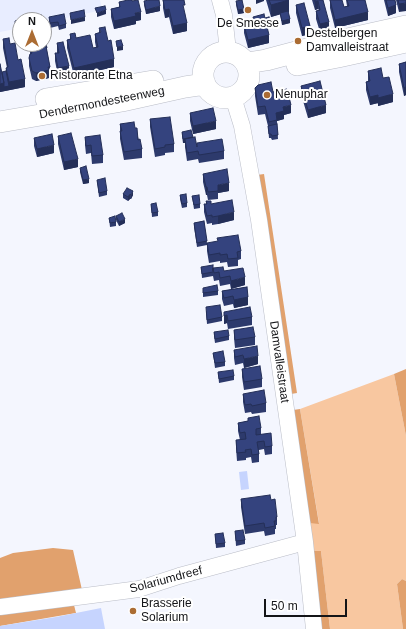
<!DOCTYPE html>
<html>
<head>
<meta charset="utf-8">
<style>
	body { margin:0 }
	#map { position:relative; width:406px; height:629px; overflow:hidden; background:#f4f6fe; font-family:Helvetica,sans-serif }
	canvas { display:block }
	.north { position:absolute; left:12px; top:12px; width:40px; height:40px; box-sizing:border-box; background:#fff; border:1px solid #a1a1a3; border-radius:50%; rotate:0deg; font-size:11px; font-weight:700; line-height:16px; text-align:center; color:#141518 }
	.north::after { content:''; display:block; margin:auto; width:14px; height:18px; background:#ab6c33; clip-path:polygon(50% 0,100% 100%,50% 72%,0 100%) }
	.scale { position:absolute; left:264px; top:599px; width:83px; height:18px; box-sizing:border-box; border:2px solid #141518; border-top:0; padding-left:5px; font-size:12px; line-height:14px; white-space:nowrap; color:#141518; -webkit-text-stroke:3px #fff; paint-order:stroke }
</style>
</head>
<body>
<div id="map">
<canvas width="406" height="629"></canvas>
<div class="north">N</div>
<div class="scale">50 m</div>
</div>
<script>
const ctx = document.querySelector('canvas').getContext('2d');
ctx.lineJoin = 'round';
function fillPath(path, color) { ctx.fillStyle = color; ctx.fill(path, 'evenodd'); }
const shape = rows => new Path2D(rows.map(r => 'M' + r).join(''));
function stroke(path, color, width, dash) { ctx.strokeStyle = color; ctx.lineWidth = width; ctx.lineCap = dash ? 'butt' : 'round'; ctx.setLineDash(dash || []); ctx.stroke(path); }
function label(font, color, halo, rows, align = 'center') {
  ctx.font = font + ' Helvetica,sans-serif'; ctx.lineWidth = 4; ctx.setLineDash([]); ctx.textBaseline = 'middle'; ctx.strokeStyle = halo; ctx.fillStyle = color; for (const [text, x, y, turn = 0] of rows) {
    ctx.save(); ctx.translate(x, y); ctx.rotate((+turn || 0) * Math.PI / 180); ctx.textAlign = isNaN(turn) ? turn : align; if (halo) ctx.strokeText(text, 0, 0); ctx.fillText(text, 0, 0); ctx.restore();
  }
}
fillPath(shape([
	[0,0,100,0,102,10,44,23,44,20,20,20,20,28,0,32]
]), '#e8edff');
fillPath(shape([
	[394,374,406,436,406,581,402,579,397,584,403,629,330,629,321,551,313,551,310,523,319,523,300,409]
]), '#f8c7a0');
fillPath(shape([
	[264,174,297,393,291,394,257,175],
	[406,369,406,436,394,374],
	[300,409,319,524,310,523,293,410],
	[53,548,73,550,82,590,0,602,0,558,13,553],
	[313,551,321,551,330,629,320,629],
	[402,579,406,581,406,629,403,629,397,584],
	[73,601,76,613,0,626,0,611]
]), '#e1a16d');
fillPath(shape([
	[247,471,249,489,241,490,239,472],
	[101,608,105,629,0,629,0,626,56,617]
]), '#c6d4fe');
const minor = shape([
	[220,0,224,15,228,51],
	[233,97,242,126,259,220,305,542,314,629],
	[0,607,139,589,179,576,305,542]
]);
const major = shape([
	'203 75a23 23 0 1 1 46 0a23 23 0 1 1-46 0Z',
	[247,63,266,60,334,42,406,26],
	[297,65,338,57,406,42],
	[46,99,153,81],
	[0,122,122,101,185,87,205,84]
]);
stroke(minor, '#babdc7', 17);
stroke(major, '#babdc7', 22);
stroke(minor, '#fff', 16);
stroke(major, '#fff', 21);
fillPath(shape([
	[163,0,185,13,187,31,173,34,169,17,165,18,163,8],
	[266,0,289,0,288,12,290,23,282,25,280,14,271,17],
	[312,0,323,0,329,30,320,32,316,19,316,11,319,10,318,9,315,10],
	[330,0,344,7,347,6,346,0,365,0,368,20,335,28,330,8],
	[384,0,395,0,396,13,388,16],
	[396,0,406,0,399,12],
	[144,1,160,11,146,14,144,5],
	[236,1,244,13,238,14,236,5],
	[119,2,141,20,136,21,136,24,114,29,111,17,111,9,119,7],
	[296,5,310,34,302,36,296,13],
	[49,17,66,24,66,28,59,30,58,26,50,28],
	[253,17,265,18,270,26,267,27,269,43,248,48,244,33,244,25,253,23],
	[42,20,16,38,15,29,15,21],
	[99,28,114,67,74,76,67,48,67,40,70,39,70,34,93,48,96,47,95,42,95,34,99,33],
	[3,39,10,44,25,87,0,92,2,72,6,73,6,68,7,68,3,48],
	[45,40,50,67,50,75,49,75,49,78,36,81,32,79,29,66,29,58,30,54,30,49,35,48,35,46,34,47,33,44,44,44],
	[57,43,69,74,58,76,55,61,55,53,57,53],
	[406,62,406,95,404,96,399,72,399,64],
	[368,71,383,78,393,102,378,106,378,103,370,105,366,90,366,82,368,81],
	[301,86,326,113,308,118,301,94],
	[255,88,273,92,291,113,284,115,284,119,277,121,278,139,272,140,271,138,269,138,268,126,265,114,258,115,255,96],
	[190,113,216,129,193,134,190,121],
	[150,119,174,144,174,152,165,153,165,155,155,157,150,127],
	[120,124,135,128,142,149,142,158,124,160,120,139],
	[182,132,193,137,197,147,224,151,224,159,199,163,198,159,187,161,185,147,185,143,183,143,182,136],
	[58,136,78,167,64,170,58,144],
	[85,137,103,155,103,163,92,164,91,153,86,154,85,145],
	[34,138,54,153,37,157,34,146],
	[80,168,89,183,83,184,80,172],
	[203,174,229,191,218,193,218,199,208,200,207,195,206,195,203,182],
	[97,180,107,191,107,195,99,197],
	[123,194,133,195,131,199,130,199,128,201,123,198],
	[180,195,187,203,187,207,182,208,180,199],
	[192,196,200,204,200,208,194,209],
	[206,201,211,204,234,220,218,224,212,225,212,223,207,224,204,212,204,204,206,204],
	[151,204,158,212,158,216,152,217],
	[116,216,125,223,119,226,116,220],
	[109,218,116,222,116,226,110,227],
	[204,221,207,243,241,251,241,259,238,260,238,266,228,267,227,262,220,263,220,261,209,263,207,251,207,245,197,247,194,227,194,223],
	[201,267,213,268,224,271,245,285,231,289,230,284,220,286,219,280,214,281,213,276,202,278],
	[247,287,248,305,234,308,233,304,224,306,222,299,222,291],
	[203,288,218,291,218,295,203,297],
	[206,311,222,317,222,321,207,324],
	[224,312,252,317,252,325,228,329,227,323,224,324],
	[234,330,255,337,255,345,235,348,234,338],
	[214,332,229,336,229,340,215,343,214,336],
	[234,350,258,364,244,368,243,363,235,365,234,358],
	[213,353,225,362,225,366,215,368],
	[242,369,262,379,262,387,244,390,242,377],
	[218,372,234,376,234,380,219,383],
	[243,394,266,403,266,412,252,414,251,412,245,413,243,402],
	[248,418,261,428,261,434,272,446,272,454,265,455,264,449,259,450,259,462,252,463,251,457,246,458,246,460,237,461,236,448,236,440,240,440,238,431,238,423,248,421],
	[241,499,271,500,277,517,277,525,276,525,276,529,275,529,275,534,265,536,264,531,245,534,241,507],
	[235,531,245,540,245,544,236,546],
	[215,534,225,543,225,547,216,548]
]), '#2d3a6c');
fillPath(shape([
	[256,0,264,0,264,1,256,4],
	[289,0,289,12,271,17,271,5],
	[318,1,318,9,315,10,315,2],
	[406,3,406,11,399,12,399,4],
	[396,5,396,13,388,16,388,8],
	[160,6,160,11,146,14,146,10],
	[169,9,169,17,165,18,165,10],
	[244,9,244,13,238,14,238,10],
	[106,10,106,14,97,17,97,13],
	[141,12,141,20,136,21,136,24,114,29,114,21,135,13],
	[368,12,368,20,335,28,335,20],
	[85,17,85,21,71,24,71,20],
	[290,19,290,23,282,25,282,21],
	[270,22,270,26,265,27,265,23],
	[329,22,329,30,320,32,320,24],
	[187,23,187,31,173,34,173,26],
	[310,26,310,34,302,36,302,28],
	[20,29,20,37,16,38,16,30],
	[269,35,269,43,248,48,248,40],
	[123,46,123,50,117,51,117,47],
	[114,59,114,67,74,76,74,68],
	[69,66,69,74,58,76,58,68],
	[49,70,49,78,36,81,36,73],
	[25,79,25,87,0,92,0,84,4,83,9,86,9,82],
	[406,87,406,95,404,96,404,88],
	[393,94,393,102,378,106,378,98],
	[378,95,378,103,370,105,370,97],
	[291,105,291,113,284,115,284,119,277,121,276,113,283,107],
	[326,105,326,113,308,118,308,110],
	[216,121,216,129,193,134,193,126],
	[193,137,185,139,185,143,183,143,183,139],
	[54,145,54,153,37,157,37,149],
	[78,159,78,167,64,170,64,162],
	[89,179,89,183,83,184,83,180],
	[229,183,229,191,218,193,218,185],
	[206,187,207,187,207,195,206,195],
	[133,191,133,195,131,199,131,195],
	[130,194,130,199,128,201,128,197],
	[234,212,234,220,218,224,218,216],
	[125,219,125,223,119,226,119,222],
	[245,277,245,285,231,289,231,281],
	[248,297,248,305,234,308,234,300],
	[227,315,227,323,224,324,224,316],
	[258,356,258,364,244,368,244,359]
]), '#242f58');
const building = shape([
	[128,0,132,0,132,1,138,0,141,12,135,13,136,16,114,21,111,9,120,7,119,2,128,0],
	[149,0,159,0,160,6,146,10,144,1,149,0],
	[163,0,184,0,185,5,183,5,187,23,173,26,169,9,165,10,163,0],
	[242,0,244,9,238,10,236,1,242,0],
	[269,0,289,0,271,5,269,0],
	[315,0,323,0,329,22,320,24,316,11,320,10,318,1,315,2,315,0],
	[330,0,342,0,344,7,349,6,347,0,365,0,368,12,335,20,330,0],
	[386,0,395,0,396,5,388,8,386,0],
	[398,0,406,0,406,3,399,4,398,0],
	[304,3,310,26,302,28,296,5,304,3],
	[105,6,106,10,97,13,95,8,105,6],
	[84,10,85,17,71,20,70,13,84,10],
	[288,11,290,19,282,21,280,13,288,11],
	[64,14,66,24,59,26,58,22,50,23,49,17,64,14],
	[264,14,269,35,248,40,244,25,254,22,253,17,264,14],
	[41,15,42,20,20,20,20,29,16,30,15,21,41,15],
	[269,17,270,22,266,23,265,18,269,17],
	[105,27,108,41,111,40,114,59,74,68,67,40,71,39,70,34,75,33,76,38,90,35,93,48,98,47,95,34,101,32,99,28,105,27],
	[9,38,10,44,15,43,18,60,21,59,25,79,9,82,6,68,8,67,3,39,9,38],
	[45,40,47,48,46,48,46,46,36,48,35,44,44,44,44,41,45,40],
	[121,40,123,46,117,47,116,41,121,40],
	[63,42,69,66,58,68,55,53,59,53,57,43,63,42],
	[46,46,50,67,48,67,49,70,36,73,32,71,29,58,30,54,32,53,30,49,46,46],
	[406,62,406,87,404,88,399,64,406,62],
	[0,64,4,83,0,84,0,64],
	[381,68,383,78,389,77,393,94,378,98,378,95,370,97,366,82,370,81,368,71,381,68],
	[6,71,9,86,4,87,4,83,2,72,6,71],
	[320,81,326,105,308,110,301,86,320,81],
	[271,82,273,92,287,89,291,105,283,107,284,111,276,113,277,120,269,122,265,106,258,107,255,88,258,85,271,82],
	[213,108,216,121,193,126,190,113,213,108],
	[170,117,174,144,165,145,165,147,155,149,150,119,170,117],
	[134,122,135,128,137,128,138,140,140,139,142,149,124,152,120,131,122,131,120,124,134,122],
	[277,124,278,135,272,136,271,134,269,134,268,126,277,124],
	[191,130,193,137,183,139,182,132,191,130],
	[71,133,78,159,64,162,58,136,71,133],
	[52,134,54,145,37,149,34,138,52,134],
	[100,135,103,155,92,156,91,145,86,146,85,137,100,135],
	[195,137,197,147,197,143,222,139,224,151,199,155,198,151,187,153,185,139,195,137],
	[86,166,89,179,83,180,80,168,86,166],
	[227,169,229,183,218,185,218,191,208,192,207,187,206,187,203,174,227,169],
	[105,178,107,191,99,193,97,180,105,178],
	[127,188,133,191,131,195,130,194,128,197,123,194,127,188],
	[186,194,187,203,182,204,180,195,186,194],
	[199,195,200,204,194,205,192,196,199,195],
	[232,200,234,212,218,216,212,217,212,215,207,216,204,204,207,204,206,201,211,201,211,204,232,200],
	[156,203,158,212,152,213,151,204,156,203],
	[122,213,125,219,119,222,116,216,122,213],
	[115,216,116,222,110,223,109,218,115,216],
	[204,221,207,241,197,243,194,223,204,221],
	[238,235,241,251,237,252,238,258,228,259,227,254,220,255,220,253,209,255,207,243,218,241,217,238,238,235],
	[213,265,213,271,213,268,213,272,202,274,201,267,213,265],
	[223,267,224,271,243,268,245,277,231,281,230,276,220,278,219,272,214,273,213,268,223,267],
	[217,285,218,291,203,293,203,288,217,285],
	[247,287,248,297,234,300,233,296,224,298,222,291,247,287],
	[220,305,222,317,207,320,206,307,220,305],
	[250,307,252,317,228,321,227,315,224,316,224,312,250,307],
	[253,327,255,337,235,340,234,330,253,327],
	[228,330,229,336,215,339,214,332,228,330],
	[257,346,258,356,244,359,243,355,235,357,234,350,257,346],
	[223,351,225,362,215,363,213,353,223,351],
	[260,366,262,379,244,382,242,369,260,366],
	[233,370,234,376,219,379,218,372,233,370],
	[264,390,266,403,252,406,251,404,245,405,243,394,264,390],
	[259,416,261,428,256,429,256,435,271,433,272,446,265,447,264,441,257,442,259,454,252,455,251,449,245,450,246,452,237,453,236,440,246,439,245,432,240,433,238,423,248,421,248,418,259,416],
	[270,495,271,500,275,499,277,517,276,517,276,521,274,521,275,526,265,528,264,523,245,526,241,499,270,495],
	[243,530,245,540,236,541,235,531,243,530],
	[223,533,225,543,216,544,215,534,223,533]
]);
fillPath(building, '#34437e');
stroke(building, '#242f58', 1);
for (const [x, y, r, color] of [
	[248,10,4,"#ab6c33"],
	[298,41,4,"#ab6c33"],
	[42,76,4,"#ab6c33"],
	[267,95,4,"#ab6c33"],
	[133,611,4,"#ab6c33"]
]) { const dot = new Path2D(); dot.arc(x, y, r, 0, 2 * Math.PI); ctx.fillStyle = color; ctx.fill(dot); stroke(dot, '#fff', 1.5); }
label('12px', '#141518', '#fff', [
	["De Smesse",248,24,"center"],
	["Destelbergen",306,34],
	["Damvalleistraat",306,48],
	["Ristorante Etna",50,76],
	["Nenuphar",275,95],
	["Brasserie",141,604],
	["Solarium",141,618]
], 'left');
label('12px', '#141518', '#fff', [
	["Dendermondesteenweg",102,103,-11],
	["Damvalleistraat",279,362,82],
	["Solariumdreef",166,580,-15]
]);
</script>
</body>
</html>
